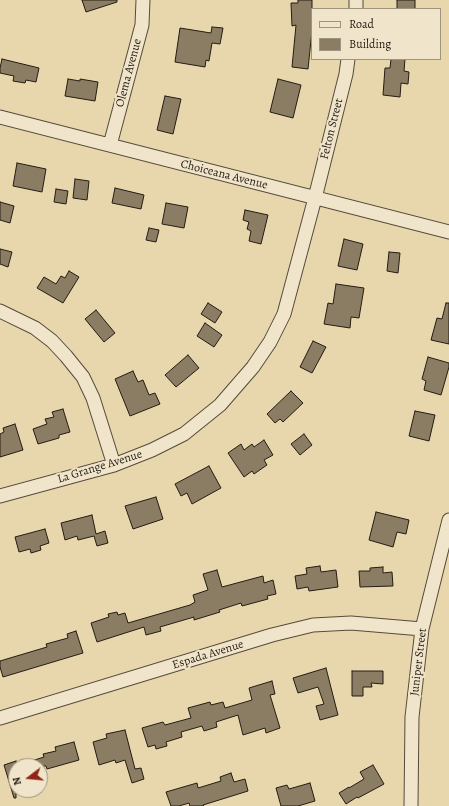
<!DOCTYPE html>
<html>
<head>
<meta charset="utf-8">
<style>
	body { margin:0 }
	#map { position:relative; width:449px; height:806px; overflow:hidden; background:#e8d7ad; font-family:Alegreya,serif }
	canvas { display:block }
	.legend { position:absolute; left:311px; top:8px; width:130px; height:52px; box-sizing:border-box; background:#f0e5ca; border:1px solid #9e9581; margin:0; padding:5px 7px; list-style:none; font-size:12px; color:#241c13 }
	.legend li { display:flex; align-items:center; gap:8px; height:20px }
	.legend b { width:20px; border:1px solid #9e9581 }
	.north { position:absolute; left:8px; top:758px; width:40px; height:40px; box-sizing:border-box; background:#f0e5ca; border:1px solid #9e9581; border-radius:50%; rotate:254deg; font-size:11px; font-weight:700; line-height:16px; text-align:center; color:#241c13 }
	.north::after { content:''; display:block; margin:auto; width:14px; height:18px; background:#8f2418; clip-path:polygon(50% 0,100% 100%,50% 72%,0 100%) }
</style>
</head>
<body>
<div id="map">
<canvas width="449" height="806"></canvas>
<ul class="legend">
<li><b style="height:5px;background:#f0e5ca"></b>Road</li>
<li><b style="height:11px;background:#8a7d63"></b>Building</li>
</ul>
<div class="north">N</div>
</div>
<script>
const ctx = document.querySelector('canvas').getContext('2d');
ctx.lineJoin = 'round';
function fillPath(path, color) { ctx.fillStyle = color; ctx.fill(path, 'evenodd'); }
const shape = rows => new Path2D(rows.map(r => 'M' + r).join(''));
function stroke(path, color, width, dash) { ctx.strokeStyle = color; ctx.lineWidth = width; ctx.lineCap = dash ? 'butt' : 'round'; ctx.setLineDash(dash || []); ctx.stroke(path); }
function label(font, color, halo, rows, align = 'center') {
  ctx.font = font + ' Alegreya,serif'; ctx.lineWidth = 4; ctx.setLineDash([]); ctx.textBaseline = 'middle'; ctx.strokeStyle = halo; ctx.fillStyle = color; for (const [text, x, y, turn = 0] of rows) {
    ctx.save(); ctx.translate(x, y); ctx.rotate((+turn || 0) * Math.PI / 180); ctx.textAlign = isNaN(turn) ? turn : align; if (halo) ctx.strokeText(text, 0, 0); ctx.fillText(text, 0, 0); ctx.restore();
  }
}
const building = shape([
	[82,0,117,0,117,2,86,12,82,0],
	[298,0,312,0,312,31,308,69,292,67,296,25,292,26,291,3,298,3,298,0],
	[397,0,415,0,415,9,397,9,397,0],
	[212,27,223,28,220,44,212,43,209,61,206,60,205,67,175,62,180,28,211,33,212,27],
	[2,59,39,68,36,82,26,80,25,83,13,81,14,76,0,73,0,68,2,59],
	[391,59,405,59,404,71,409,72,408,84,401,83,400,97,383,95,385,68,390,68,391,59],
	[68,79,80,81,80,79,98,82,95,101,65,96,68,79],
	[278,79,301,85,293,118,270,112,278,79],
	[165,96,181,99,173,134,157,130,165,96],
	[17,163,46,169,42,192,13,186,17,163],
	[75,179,89,181,87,200,73,198,75,179],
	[115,188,144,195,141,209,112,203,115,188],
	[56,189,68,191,66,204,54,202,56,189],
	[0,202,14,206,10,223,0,220,0,202],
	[166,203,188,207,184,228,162,224,166,203],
	[245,210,268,215,261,244,249,241,251,231,247,229,249,222,243,220,245,210],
	[149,228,159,230,156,242,146,240,149,228],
	[344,239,363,244,357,270,338,266,344,239],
	[0,249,12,252,8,267,0,264,0,249],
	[389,252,400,253,398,273,387,271,389,252],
	[69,271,79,277,63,303,37,288,44,277,56,284,61,276,65,278,69,271],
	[336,284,364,288,359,318,351,317,350,328,324,324,328,303,333,304,336,284],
	[208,303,222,312,215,323,201,314,208,303],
	[446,303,449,303,449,344,431,340,437,318,442,319,446,303],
	[96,310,115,333,104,342,85,319,96,310],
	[205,323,222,335,214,347,197,336,205,323],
	[313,341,326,347,312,373,300,367,313,341],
	[188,355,199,368,176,387,165,375,188,355],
	[428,357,449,363,449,367,441,395,424,390,426,381,422,379,428,357],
	[133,371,138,382,143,380,149,395,155,393,160,404,130,416,115,379,133,371],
	[291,391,303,403,283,422,280,419,275,423,267,414,291,391],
	[63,409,70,432,59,435,59,438,38,444,33,429,47,424,45,419,54,417,52,412,63,409],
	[415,411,435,415,429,441,409,436,415,411],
	[15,424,23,450,0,457,0,434,4,432,3,428,15,424],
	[304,434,312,445,300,455,291,444,304,434],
	[264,440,273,455,264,460,267,465,254,474,252,471,244,477,228,453,241,444,244,450,252,444,254,447,264,440],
	[209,466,221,488,192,504,187,493,181,496,175,484,209,466],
	[156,497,163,519,133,529,125,506,156,497],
	[376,512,409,520,406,534,397,532,393,547,369,540,376,512],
	[92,515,96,534,105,531,108,543,97,546,94,536,78,540,77,536,65,540,61,523,92,515],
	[45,529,49,543,40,546,41,550,31,553,30,549,19,552,15,537,45,529],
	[320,566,321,572,336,570,338,587,309,591,308,587,297,589,295,576,307,574,306,568,320,566],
	[383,567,383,573,392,572,393,586,360,587,359,571,370,571,370,568,383,567],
	[217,570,222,587,263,576,264,583,273,580,276,594,267,596,268,599,242,606,241,603,219,610,220,612,194,620,194,617,160,627,161,631,146,635,144,627,97,642,91,623,109,617,108,614,117,612,118,615,125,613,128,623,190,605,195,602,193,595,208,590,203,574,217,570],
	[76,631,83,653,3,677,0,667,0,661,47,647,46,644,68,638,67,634,76,631],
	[326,668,338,715,320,720,316,706,324,704,318,687,298,693,293,678,326,668],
	[352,671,383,671,383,684,371,683,372,687,363,687,363,696,352,696,352,671],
	[272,681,275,694,270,695,280,728,266,733,265,728,243,735,238,715,216,722,217,727,204,731,202,726,181,732,182,737,166,742,167,746,156,749,155,745,148,747,142,728,163,722,165,725,191,718,188,708,210,702,211,705,223,702,225,708,252,700,249,688,272,681],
	[125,730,135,769,141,768,144,779,132,783,125,760,116,763,115,760,99,765,93,742,107,738,106,734,125,730],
	[74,742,79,760,47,769,46,766,23,766,22,764,44,757,43,754,56,751,55,747,74,742],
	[16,761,16,798,14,798,4,765,16,761],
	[373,765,384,784,358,798,357,797,346,804,339,793,349,787,349,788,364,779,360,772,373,765],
	[231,773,234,782,245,779,248,791,203,805,204,806,190,806,189,803,179,806,171,806,166,792,197,783,198,788,221,781,220,777,231,773],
	[310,783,315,801,298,806,281,806,276,788,287,785,289,789,310,783]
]);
fillPath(building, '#8a7d63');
stroke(building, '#241c13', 1);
const minor = shape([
	[356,0,356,9],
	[0,117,449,232],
	[110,145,142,25,143,0],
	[0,311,35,328,52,341,66,356,83,377,93,398,114,465],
	[0,496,114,465,152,450,184,434,220,405,253,367,270,342,284,314,315,198,346,74,348,59],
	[0,718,272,635,313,625,351,623,422,629],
	[411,806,412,717,422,629,449,520]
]);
stroke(minor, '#554b3a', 15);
stroke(minor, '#f0e5ca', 13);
label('12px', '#241c13', '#f0e5ca', [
	["Olema Avenue",129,73,-75],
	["Felton Street",332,129,-76],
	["Choiceana Avenue",224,175,14],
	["La Grange Avenue",100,467,-17],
	["Espada Avenue",208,655,-17],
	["Juniper Street",419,662,-83]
]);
</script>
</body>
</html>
